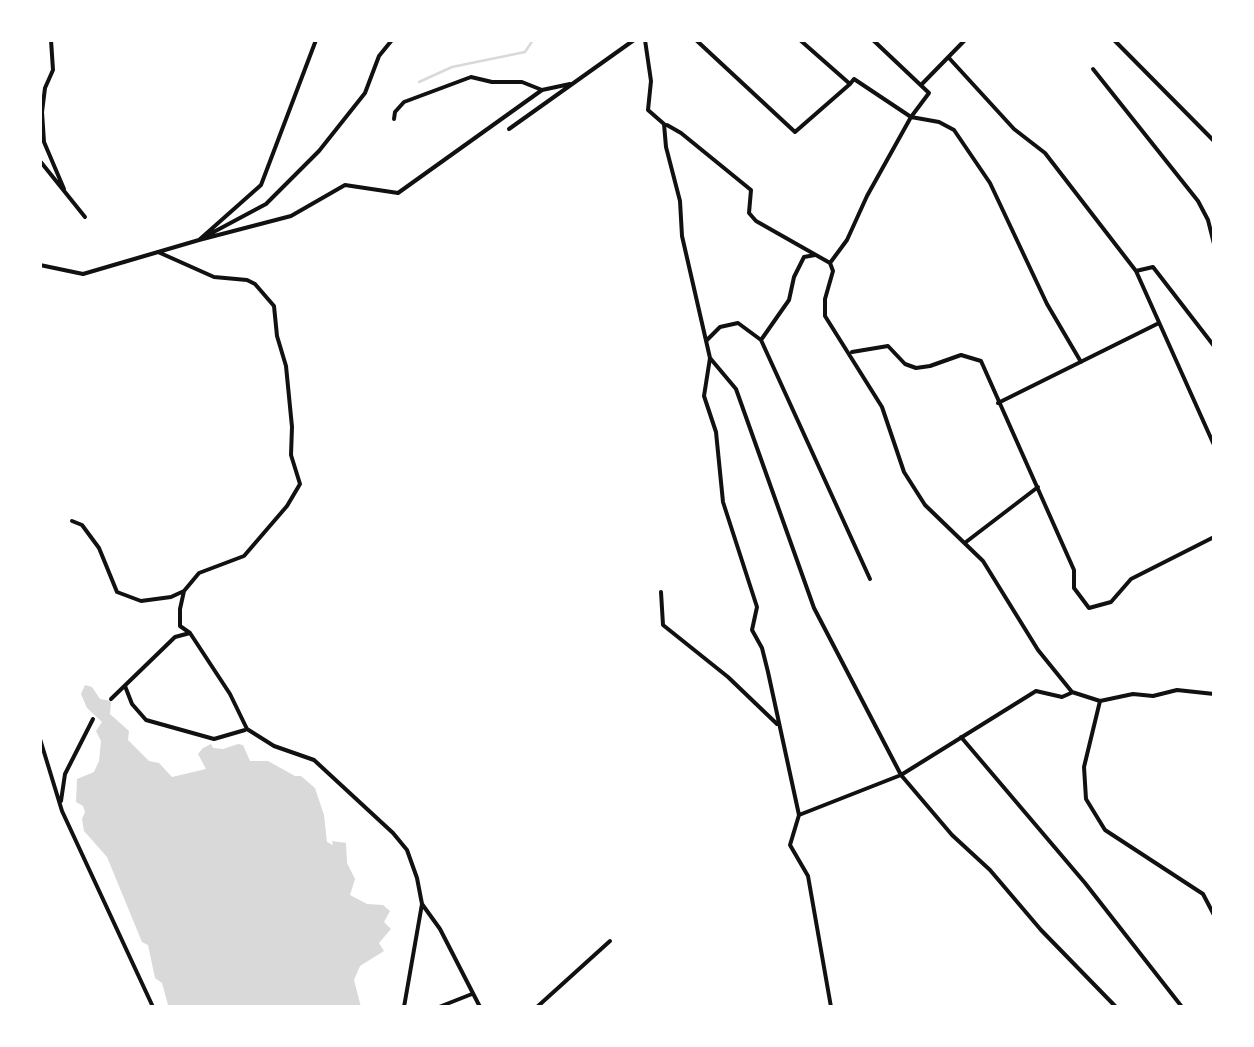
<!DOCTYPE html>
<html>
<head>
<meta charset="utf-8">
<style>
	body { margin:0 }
	#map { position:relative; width:1254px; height:1047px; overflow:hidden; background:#fff; font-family:Inter,sans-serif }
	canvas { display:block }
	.frame { position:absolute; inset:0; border:42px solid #fff; pointer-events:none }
</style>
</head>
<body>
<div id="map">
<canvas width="1254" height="1047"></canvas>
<div class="frame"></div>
</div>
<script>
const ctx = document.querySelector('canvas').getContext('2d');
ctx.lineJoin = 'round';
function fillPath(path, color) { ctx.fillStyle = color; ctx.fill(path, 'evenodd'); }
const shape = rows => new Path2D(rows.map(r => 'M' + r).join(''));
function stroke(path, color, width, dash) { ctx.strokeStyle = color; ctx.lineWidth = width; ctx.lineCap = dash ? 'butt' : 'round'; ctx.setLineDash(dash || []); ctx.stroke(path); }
fillPath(shape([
	[85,685,92,687,100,699,111,701,110,714,129,731,128,740,149,761,159,763,172,777,206,769,198,754,203,748,211,744,213,748,223,749,238,744,243,745,250,761,268,761,295,776,301,776,315,788,324,815,327,842,333,845,332,841,346,843,347,863,355,879,350,895,367,904,383,905,390,911,384,922,391,929,379,943,384,951,360,966,354,980,361,1007,168,1005,162,983,155,978,148,945,142,942,107,857,84,831,82,819,85,812,83,806,76,802,77,779,94,772,99,761,101,741,96,731,102,722,87,708,81,694]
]), '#d9d9d9');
stroke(shape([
	[419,82,452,67,525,52,533,40]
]), '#d9d9d9', 2.5);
stroke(shape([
	[51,40,53,70,45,88,42,112,44,142,64,189],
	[645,40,651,81,648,110,664,124,666,147,680,201,682,236,710,358,704,396,716,432,723,502,757,607,752,630,762,648,768,672,799,815,790,845,808,876,831,1007],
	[696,40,795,132,850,84],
	[800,40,850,84,854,79,911,117,939,122,954,130,990,183,1047,304,1081,362],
	[873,40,929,93,911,117,867,196,847,240,830,263,833,271,825,299,825,316,882,407,904,472,925,505,983,561,1038,650,1072,692,1100,701,1133,694,1153,696,1177,690,1214,694],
	[1114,40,1214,141],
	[949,58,1014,129,1045,153,1136,271,1214,445],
	[1093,69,1198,201,1208,220,1214,244],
	[921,85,965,40],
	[394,119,395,112,404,102,471,77,492,82,522,82,542,90],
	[667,125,681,133,751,190,749,213,756,221,830,263],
	[509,129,634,40],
	[40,161,85,217],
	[208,235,266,204,319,151,365,93,379,56,392,40],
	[199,240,291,216,345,185,398,193,542,90,570,84],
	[158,252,214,277,247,280,255,284,274,306,277,336,286,366,292,427,291,455,300,484,287,506,244,556,199,573,184,591,180,609,180,626,190,633],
	[40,265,83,274,199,240,261,185,316,40],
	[1136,271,1153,267,1214,346],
	[761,340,789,300,794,277,804,257,815,255],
	[706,341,720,327,738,323,761,340,870,579],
	[852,352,888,346,905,364,916,368,930,366,961,355,981,361,1074,570,1074,588,1089,608,1111,602,1131,579,1214,537],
	[710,358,736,389,814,608,901,775,952,835,990,870,1041,930,1116,1007],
	[998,403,1159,323],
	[72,521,82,525,99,548,117,592,141,601,171,597,184,591],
	[966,542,1038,487],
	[661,592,663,625,728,677,777,724],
	[125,686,132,704,146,720,214,739,245,730],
	[111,699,175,637,190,633,230,694,247,729,274,746,314,760,393,833,407,850,417,878,422,904,404,1007],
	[1100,701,1084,767,1086,799,1105,830,1203,894,1214,915],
	[961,737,1085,883,1182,1007],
	[40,739,62,811,153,1007],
	[61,801,65,774,93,719],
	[799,815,901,775,1036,691,1062,697,1071,693],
	[422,904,440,929,480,1007],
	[439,1007,472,994],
	[537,1007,610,941]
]), '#111', 4);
</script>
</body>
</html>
